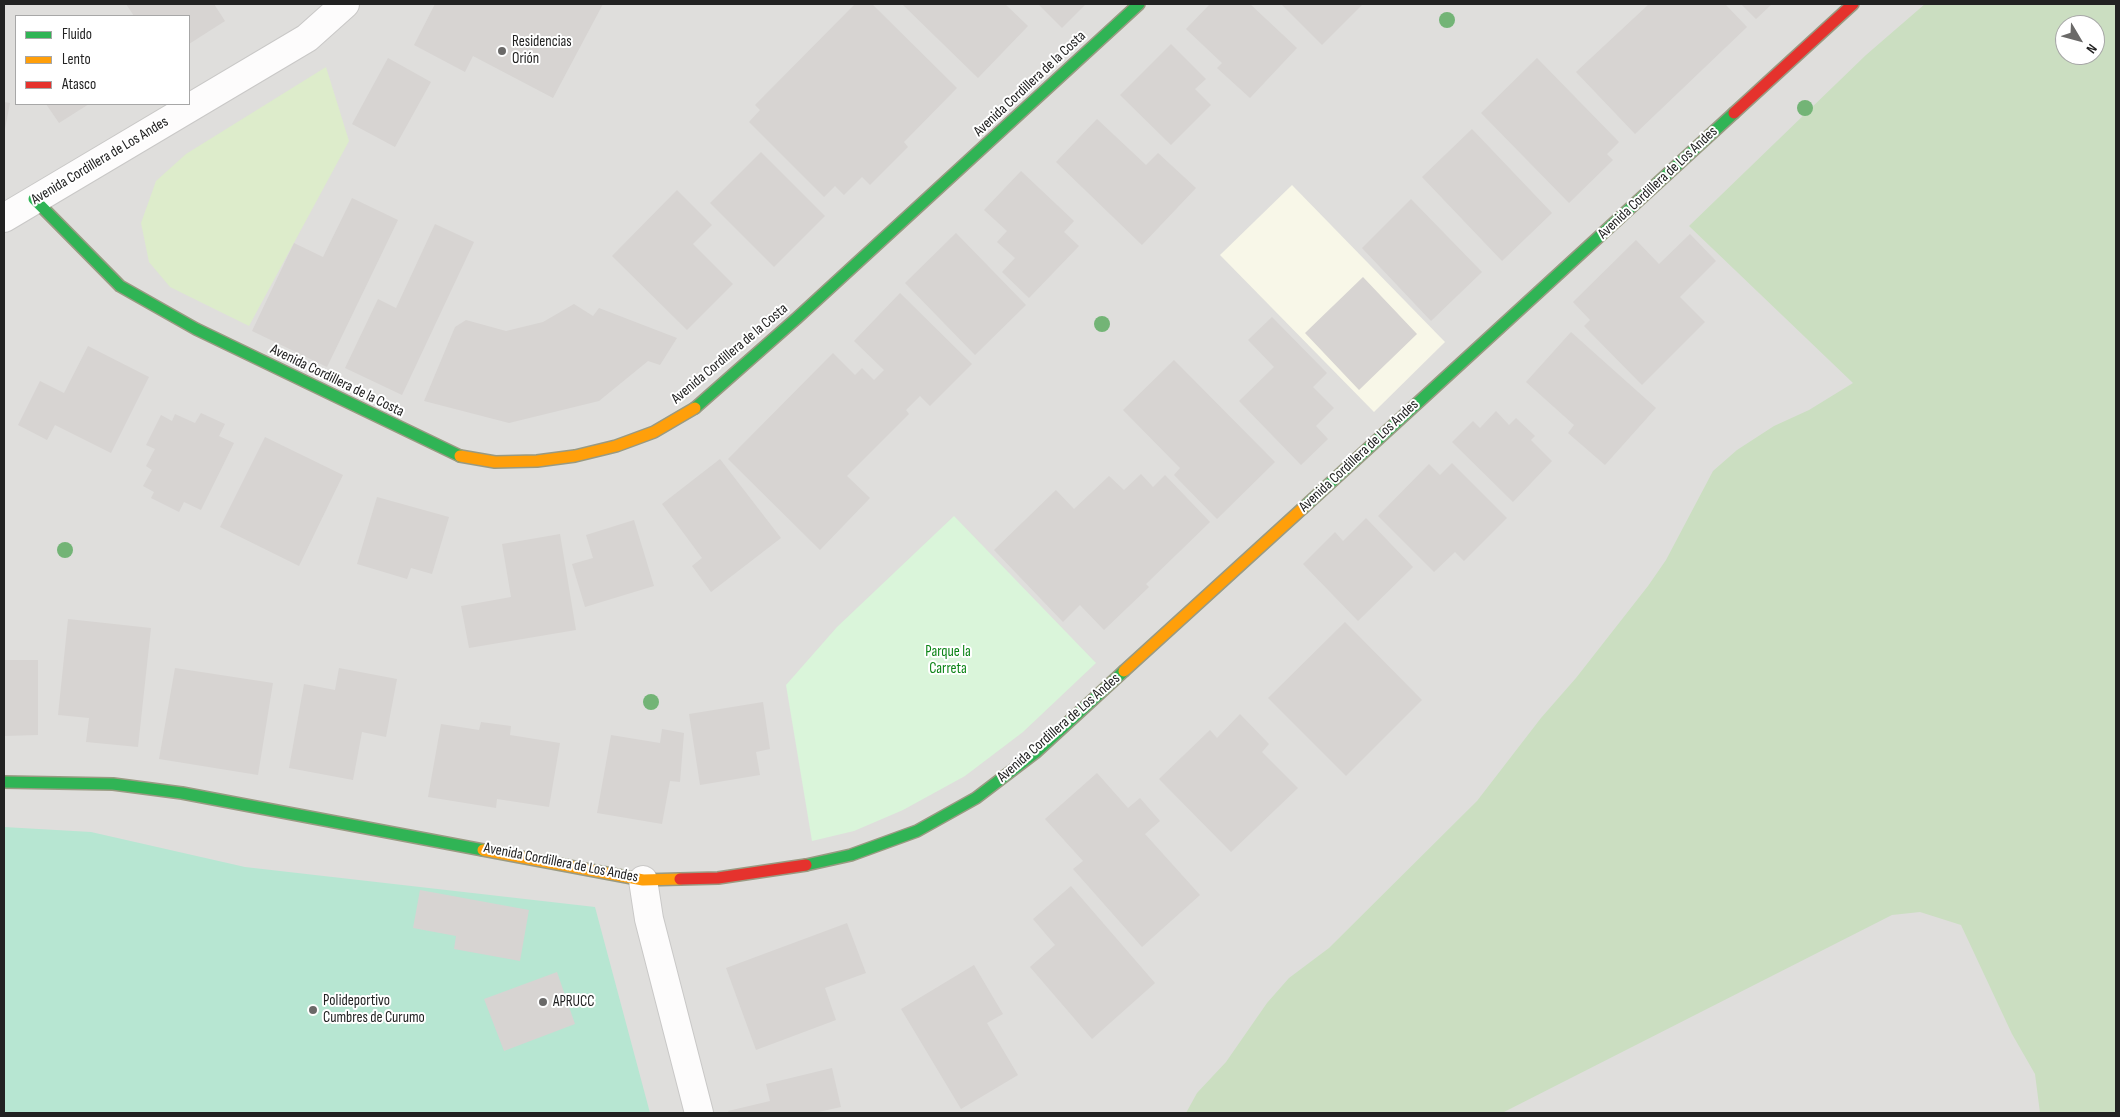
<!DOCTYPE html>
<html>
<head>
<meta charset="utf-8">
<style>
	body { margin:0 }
	#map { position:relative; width:2120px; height:1117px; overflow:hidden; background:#f0eeeb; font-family:"Sofia Sans Condensed",sans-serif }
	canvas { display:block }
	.frame { position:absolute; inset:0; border:5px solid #222; pointer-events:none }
	.legend { position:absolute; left:15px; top:15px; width:175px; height:90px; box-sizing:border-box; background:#fff; border:1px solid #a7a7a7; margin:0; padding:6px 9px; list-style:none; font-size:15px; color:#222 }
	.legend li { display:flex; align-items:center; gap:10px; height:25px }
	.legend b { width:25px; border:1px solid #a7a7a7 }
	.north { position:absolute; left:2055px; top:15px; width:50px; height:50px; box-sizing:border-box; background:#fff; border:1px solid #a7a7a7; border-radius:50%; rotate:127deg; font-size:14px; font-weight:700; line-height:20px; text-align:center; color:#222 }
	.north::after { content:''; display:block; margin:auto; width:18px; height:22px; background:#6a6968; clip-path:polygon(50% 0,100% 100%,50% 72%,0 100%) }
</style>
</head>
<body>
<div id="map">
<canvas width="2120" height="1117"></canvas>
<div class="frame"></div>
<ul class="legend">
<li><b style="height:6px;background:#30b455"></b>Fluido</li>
<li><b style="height:6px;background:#ff9f0a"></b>Lento</li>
<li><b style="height:6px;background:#e5322d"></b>Atasco</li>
</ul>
<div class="north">N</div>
</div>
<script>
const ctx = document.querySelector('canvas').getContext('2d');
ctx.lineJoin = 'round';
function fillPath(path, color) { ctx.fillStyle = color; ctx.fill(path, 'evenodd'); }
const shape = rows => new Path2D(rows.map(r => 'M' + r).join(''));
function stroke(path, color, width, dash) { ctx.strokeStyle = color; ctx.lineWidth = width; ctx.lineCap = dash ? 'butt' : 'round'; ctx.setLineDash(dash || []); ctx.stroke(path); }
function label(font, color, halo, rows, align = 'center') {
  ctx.font = font + ' "Sofia Sans Condensed",sans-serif'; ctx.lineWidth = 4; ctx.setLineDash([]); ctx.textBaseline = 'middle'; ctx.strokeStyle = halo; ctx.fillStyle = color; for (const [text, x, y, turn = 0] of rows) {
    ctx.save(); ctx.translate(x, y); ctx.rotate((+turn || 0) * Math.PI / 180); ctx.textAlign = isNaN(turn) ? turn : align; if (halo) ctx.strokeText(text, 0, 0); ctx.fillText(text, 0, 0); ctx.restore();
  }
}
fillPath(shape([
	[4,4,2116,4,2116,1113,4,1113],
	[16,16,189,16,189,104,16,104],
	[2065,25,2095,25,2095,55,2065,55]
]), '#dfdedc');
fillPath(shape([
	[1292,185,1445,342,1374,412,1220,255]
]), '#f8f7e8');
fillPath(shape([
	[326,67,349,141,249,326,170,287,149,262,141,223,156,181,186,154]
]), '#ddeccb');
fillPath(shape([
	[1925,4,2116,4,2116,1113,2040,1113,2035,1074,2012,1034,1961,925,1920,912,1892,915,1502,1113,1186,1113,1197,1093,1226,1062,1267,1003,1289,978,1329,948,1477,801,1541,718,1576,678,1648,586,1666,560,1713,471,1737,450,1774,426,1809,410,1853,383,1689,226,1866,55],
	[2065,25,2095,25,2095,55,2065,55]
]), '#cbdec1');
fillPath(shape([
	[954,516,1096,663,1023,732,965,776,903,810,854,831,812,841,786,685,837,627]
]), '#daf5da');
fillPath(shape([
	[4,827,91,832,245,867,595,907,650,1113,4,1113]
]), '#b7e6d2');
fillPath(shape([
	[126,4,214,4,225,21,189,44,189,16,134,16],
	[435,4,603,4,553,98,473,56,465,72,414,45],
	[855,4,872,4,957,88,904,142,908,147,870,185,862,177,844,195,835,186,824,197,749,122,760,110,755,105],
	[902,4,1005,4,1028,26,978,78],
	[1038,4,1086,4,1062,28],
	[1210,4,1250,4,1297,48,1250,98,1217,68,1222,63,1186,29],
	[1281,4,1363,4,1322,45],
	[1649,4,1725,4,1747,27,1635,134,1576,72],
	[1741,4,1772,4,1756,19],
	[1171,44,1206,79,1195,89,1211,105,1171,145,1120,95],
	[388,58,431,82,395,147,352,124],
	[1537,58,1619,142,1607,154,1613,160,1569,203,1481,113],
	[4,102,10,103,5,129,4,128],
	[46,104,89,104,59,123],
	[1097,119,1146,165,1158,153,1196,188,1142,245,1056,162],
	[1472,129,1552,213,1502,261,1422,177],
	[761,152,825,216,774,267,710,203],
	[1021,171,1074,221,1064,232,1079,246,1029,298,1002,272,1015,258,997,242,1007,231,984,210],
	[677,190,712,225,693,244,733,284,687,330,612,256],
	[352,198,398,220,327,367,252,331,294,243,323,257],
	[1411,199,1482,272,1431,321,1362,248],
	[435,224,474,242,402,395,345,368,378,299,396,308],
	[956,233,1026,305,975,355,905,283],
	[1690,234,1716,261,1680,297,1705,322,1642,385,1584,326,1590,320,1573,302,1636,240,1659,264],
	[1363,277,1417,334,1359,390,1305,333],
	[900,293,972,364,930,406,920,396,906,410,909,414,847,476,870,498,820,550,728,459,833,353,855,375,862,368,874,380,884,370,854,341],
	[574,304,593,316,599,308,677,338,660,365,648,361,599,401,509,423,424,401,455,327,466,320,506,331,543,322],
	[1272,317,1327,373,1313,387,1334,408,1316,426,1328,439,1301,465,1239,401,1274,367,1248,340],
	[1571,332,1656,408,1605,465,1568,433,1574,425,1526,382],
	[88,346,149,377,111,453,55,425,47,440,18,425,40,381,64,393],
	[1174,360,1275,462,1217,519,1174,475,1180,468,1123,410],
	[1496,411,1509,425,1516,418,1535,436,1531,440,1552,461,1513,502,1452,442,1473,421,1480,428],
	[201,413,225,424,219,436,234,443,201,510,184,502,179,512,151,498,154,492,143,486,152,470,146,466,155,449,146,445,161,415,172,421,175,414,195,423],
	[265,437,343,475,299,566,220,527],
	[720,459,781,538,711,592,692,566,702,558,662,504],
	[1452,463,1507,518,1464,561,1455,552,1434,572,1378,516,1429,464,1440,475],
	[1141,474,1153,487,1165,475,1210,522,1146,584,1149,587,1104,630,1080,605,1063,622,994,550,1056,490,1074,509,1109,476,1124,490],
	[377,497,449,517,432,574,411,568,407,579,357,564],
	[1366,518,1413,567,1358,621,1303,564,1335,532,1343,541],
	[634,520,654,586,585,607,572,564,593,558,586,535],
	[560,534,576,630,469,648,461,606,511,597,502,544],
	[68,619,151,628,138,747,86,742,89,718,58,715],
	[1345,622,1422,700,1346,776,1268,698],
	[4,660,38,660,38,735,4,736],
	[175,668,273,683,258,775,159,759],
	[339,668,397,679,386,737,362,732,353,780,289,768,304,684,335,690],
	[763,702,770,749,756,752,760,775,700,785,689,714],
	[1240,714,1269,744,1262,752,1298,788,1231,852,1159,779,1210,730,1217,738],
	[481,722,511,726,510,735,560,743,549,807,497,799,496,808,428,797,441,724,479,730],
	[662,729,684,733,680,782,670,781,662,824,597,813,611,735,660,743],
	[1097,773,1128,808,1140,798,1160,821,1145,834,1200,895,1142,947,1073,869,1083,861,1045,819],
	[1071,886,1155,983,1092,1039,1030,967,1055,945,1033,919],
	[420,890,529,910,520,961,454,949,456,936,413,928],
	[847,923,866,973,825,988,836,1020,756,1050,726,968],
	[974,965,1003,1014,987,1023,1018,1075,961,1109,901,1009],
	[557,972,575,1024,504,1051,484,999],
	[832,1068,841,1107,814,1113,729,1113,728,1111,770,1101,766,1084]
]), '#d7d4d2');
const street = shape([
	[4,218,307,38,345,4],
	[643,880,649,919,699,1113]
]);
const fast = shape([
	[34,199,120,286,196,329,460,456],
	[695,408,797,318,1139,4],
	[1303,508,1734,113],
	[4,782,113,784,182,793,483,850],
	[806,865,851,855,917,831,976,798,1035,753,1124,671]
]);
const slow = shape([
	[460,456,495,462,537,461,575,456,616,446,654,432,695,408],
	[1124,671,1303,508],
	[483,850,643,880,680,879]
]);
const jam = shape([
	[1734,113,1853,4],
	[680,879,718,878,806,865]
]);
stroke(street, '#c9c8c7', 30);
stroke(fast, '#999a82', 14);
stroke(slow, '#999a82', 14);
stroke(jam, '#999a82', 14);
stroke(street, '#fdfcfc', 28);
stroke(fast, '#30b455', 11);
stroke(slow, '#ff9f0a', 11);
stroke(jam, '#e5322d', 11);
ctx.fillStyle = '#73b476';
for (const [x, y] of [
	[1447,20],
	[1805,108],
	[1102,324],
	[65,550],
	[651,702]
]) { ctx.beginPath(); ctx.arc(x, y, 8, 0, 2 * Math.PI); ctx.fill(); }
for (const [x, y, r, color] of [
	[502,51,5,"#6a6968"],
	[543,1002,5,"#6a6968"],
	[313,1010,5,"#6a6968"]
]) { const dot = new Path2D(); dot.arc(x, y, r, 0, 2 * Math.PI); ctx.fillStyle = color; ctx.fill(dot); stroke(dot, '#fff', 2); }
label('15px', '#222', '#fff', [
	["Residencias",512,42],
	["Orión",512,59],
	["Polideportivo",323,1001],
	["Cumbres de Curumo",323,1018],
	["APRUCC",553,1002]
], 'left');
label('15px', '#222', '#fff', [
	["Avenida Cordillera de la Costa",1030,84,-43],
	["Avenida Cordillera de Los Andes",100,161,-31],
	["Avenida Cordillera de Los Andes",1658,183,-43],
	["Avenida Cordillera de la Costa",730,354,-40],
	["Avenida Cordillera de la Costa",337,381,26],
	["Avenida Cordillera de Los Andes",1359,456,-43],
	["Avenida Cordillera de Los Andes",1059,728,-41],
	["Avenida Cordillera de Los Andes",561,863,11]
]);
label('15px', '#0c8416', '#fff', [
	["Parque la",948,652],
	["Carreta",948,669]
]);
</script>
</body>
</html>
